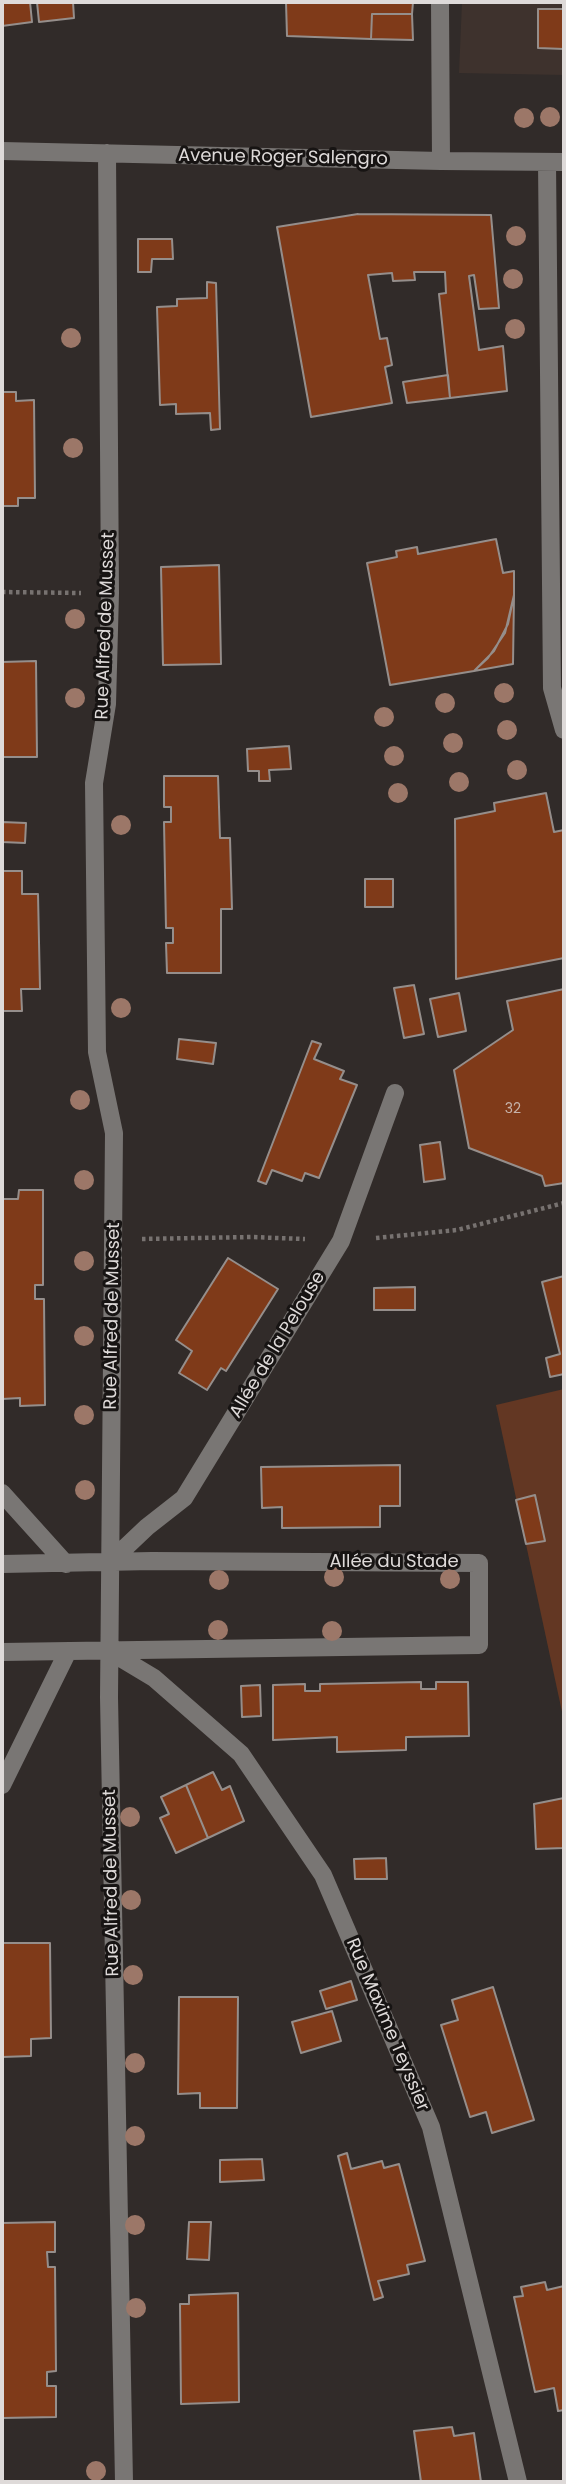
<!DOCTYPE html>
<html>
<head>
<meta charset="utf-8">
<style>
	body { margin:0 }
	#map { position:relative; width:566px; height:2484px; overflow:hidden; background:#312b29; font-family:Poppins,sans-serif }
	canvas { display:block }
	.frame { position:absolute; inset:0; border:4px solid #dedad9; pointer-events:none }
</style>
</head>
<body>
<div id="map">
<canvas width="566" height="2484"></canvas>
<div class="frame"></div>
</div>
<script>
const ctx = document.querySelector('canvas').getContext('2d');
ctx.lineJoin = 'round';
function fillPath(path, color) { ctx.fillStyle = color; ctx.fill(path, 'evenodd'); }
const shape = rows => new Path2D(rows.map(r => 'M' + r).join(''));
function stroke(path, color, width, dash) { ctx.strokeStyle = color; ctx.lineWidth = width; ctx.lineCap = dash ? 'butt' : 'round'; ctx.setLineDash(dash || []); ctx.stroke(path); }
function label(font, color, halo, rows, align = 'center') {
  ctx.font = font + ' Poppins,sans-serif'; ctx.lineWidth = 6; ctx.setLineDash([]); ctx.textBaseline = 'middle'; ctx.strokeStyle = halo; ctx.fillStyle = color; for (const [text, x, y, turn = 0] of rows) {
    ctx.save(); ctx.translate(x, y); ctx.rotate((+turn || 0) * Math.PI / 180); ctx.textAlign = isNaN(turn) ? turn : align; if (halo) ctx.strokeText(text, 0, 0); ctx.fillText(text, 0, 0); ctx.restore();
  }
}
fillPath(shape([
	[462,2,564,2,564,75,459,73]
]), '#3e322d');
fillPath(shape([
	[564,1389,564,1721,496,1405]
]), '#633723');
const building = shape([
	[2,2,30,2,32,22,2,26,2,2],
	[37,2,73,2,74,18,39,22,37,2],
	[286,2,413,2,412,14,372,14,371,39,287,36,286,2],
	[538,9,564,9,564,49,538,48,538,9],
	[372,14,412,14,413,40,371,39,372,14],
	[358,214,491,215,499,308,479,309,474,275,469,276,479,350,503,346,507,391,450,398,439,294,446,293,445,272,414,272,415,280,393,281,392,273,368,275,380,339,387,338,392,365,385,367,392,403,311,417,277,227,358,214],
	[138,239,172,239,173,259,152,259,151,272,138,272,138,239],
	[207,282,216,283,220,429,211,430,210,413,176,414,176,404,160,405,157,307,177,306,177,299,207,298,207,282],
	[448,375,450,398,407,403,403,382,448,375],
	[2,392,16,392,16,401,34,400,35,498,18,498,18,506,2,506,2,392],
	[496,539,503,573,514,571,514,595,508,624,494,651,474,671,390,685,367,563,397,557,396,551,417,547,418,554,496,539],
	[219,565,221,664,163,665,161,567,219,565],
	[514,595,513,664,474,671,488,658,505,633,514,595],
	[36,661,37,757,2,757,2,662,36,661],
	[289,746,291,769,269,770,270,781,259,781,259,771,248,771,247,749,289,746],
	[164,776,218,776,220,838,230,838,232,909,221,909,221,973,167,973,166,943,173,943,173,928,166,928,164,822,171,822,171,807,164,807,164,776],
	[546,793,554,832,564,830,564,958,456,979,455,819,495,811,494,803,546,793],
	[2,822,26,823,25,843,2,842,2,822],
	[2,871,22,871,22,894,38,894,40,989,21,989,22,1011,2,1011,2,871],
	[365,879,393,879,393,907,365,907,365,879],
	[414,985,424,1034,404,1038,394,988,414,985],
	[564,989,564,1183,545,1186,542,1176,469,1148,454,1070,513,1030,507,1001,564,989],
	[459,993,466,1031,438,1037,430,999,459,993],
	[179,1039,216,1043,213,1064,177,1059,179,1039],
	[312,1041,321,1044,314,1059,344,1071,340,1079,357,1085,319,1178,305,1173,302,1181,272,1170,266,1184,258,1181,312,1041],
	[440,1142,445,1179,424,1182,420,1145,440,1142],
	[19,1190,43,1190,43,1285,35,1285,35,1299,44,1299,45,1405,20,1406,20,1398,2,1399,2,1199,18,1199,19,1190],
	[228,1258,278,1289,226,1371,221,1368,207,1390,179,1373,192,1351,176,1340,228,1258],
	[564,1276,564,1374,550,1377,546,1358,560,1354,542,1282,564,1276],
	[415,1287,415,1310,374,1310,374,1288,415,1287],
	[400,1465,400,1506,380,1506,380,1527,282,1528,282,1507,262,1508,261,1467,400,1465],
	[535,1495,545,1541,526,1544,516,1500,535,1495],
	[421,1682,421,1689,436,1689,436,1682,468,1682,469,1736,406,1737,406,1750,337,1752,337,1737,273,1740,273,1685,305,1684,305,1691,320,1691,320,1684,421,1682],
	[260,1685,261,1716,242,1717,241,1686,260,1685],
	[213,1772,222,1790,230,1786,244,1821,208,1838,186,1785,213,1772],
	[186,1785,208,1838,176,1853,160,1818,169,1814,161,1797,186,1785],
	[564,1798,564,1848,536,1849,534,1804,564,1798],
	[386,1858,387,1879,355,1879,354,1859,386,1858],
	[2,1943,50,1943,51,2038,31,2039,31,2056,2,2057,2,1943],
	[351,1981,357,2000,326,2009,320,1991,351,1981],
	[493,1987,534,2120,492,2133,486,2112,470,2117,441,2025,458,2020,452,2000,493,1987],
	[179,1997,238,1997,237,2108,200,2108,200,2093,178,2094,179,1997],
	[332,2011,341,2041,301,2053,292,2022,332,2011],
	[347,2153,351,2169,382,2161,384,2168,399,2164,425,2261,407,2265,409,2274,378,2281,383,2297,374,2300,338,2156,347,2153],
	[262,2159,264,2180,220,2182,220,2160,262,2159],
	[55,2222,55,2252,47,2252,48,2267,55,2267,56,2371,47,2372,47,2386,56,2386,56,2417,2,2418,2,2223,55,2222],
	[189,2222,211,2222,209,2260,187,2259,189,2222],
	[545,2282,547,2290,564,2286,564,2410,558,2411,554,2388,535,2392,514,2297,523,2296,521,2287,545,2282],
	[238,2293,239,2402,181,2404,180,2304,189,2304,189,2295,238,2293],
	[452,2427,454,2436,474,2433,481,2482,421,2482,414,2431,452,2427]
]);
fillPath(building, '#7f3a19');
stroke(building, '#958e8b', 2);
stroke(shape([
	[2,592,81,593],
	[376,1238,457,1230,564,1203],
	[142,1239,251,1237,305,1239]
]), '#777270', 4.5, [3.5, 3.5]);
stroke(shape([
	[440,2,441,161],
	[2,151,441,161,564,162],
	[107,153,110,593,107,704,94,783,97,1052,114,1133,109,1697,124,2482],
	[547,162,552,688,564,730],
	[2,1493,66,1564],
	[109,1563,147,1527,184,1498,341,1241,395,1093],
	[2,1564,152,1561,479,1563,479,1645,2,1652],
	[109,1651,154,1678,241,1754,323,1875,431,2127,518,2482],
	[2,1785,68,1651]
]), '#797674', 18);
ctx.fillStyle = '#9c7768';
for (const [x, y] of [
	[550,117],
	[524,118],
	[516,236],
	[513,279],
	[515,329],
	[71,338],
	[73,448],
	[75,619],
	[504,693],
	[75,698],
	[445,703],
	[384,717],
	[507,730],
	[453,743],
	[394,756],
	[517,770],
	[459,782],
	[398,793],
	[121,825],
	[121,1008],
	[80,1100],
	[84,1180],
	[84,1261],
	[84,1336],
	[84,1415],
	[85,1490],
	[334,1577],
	[450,1579],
	[219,1580],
	[218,1630],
	[332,1631],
	[130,1817],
	[131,1900],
	[133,1975],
	[135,2063],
	[135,2136],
	[135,2225],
	[136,2308],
	[96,2471]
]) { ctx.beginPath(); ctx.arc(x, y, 10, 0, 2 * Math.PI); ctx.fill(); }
label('14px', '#c6b2a9', null, [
	["32",513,1109]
]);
label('18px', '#dedad9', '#171413', [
	["Avenue Roger Salengro",283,158,1],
	["Rue Alfred de Musset",106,626,-88],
	["Rue Alfred de Musset",113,1316,-89],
	["Allée de la Pelouse",278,1345,-59],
	["Allée du Stade",394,1562],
	["Rue Alfred de Musset",112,1883,-91],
	["Rue Maxime Teyssier",387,2025,67]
]);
</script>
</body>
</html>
